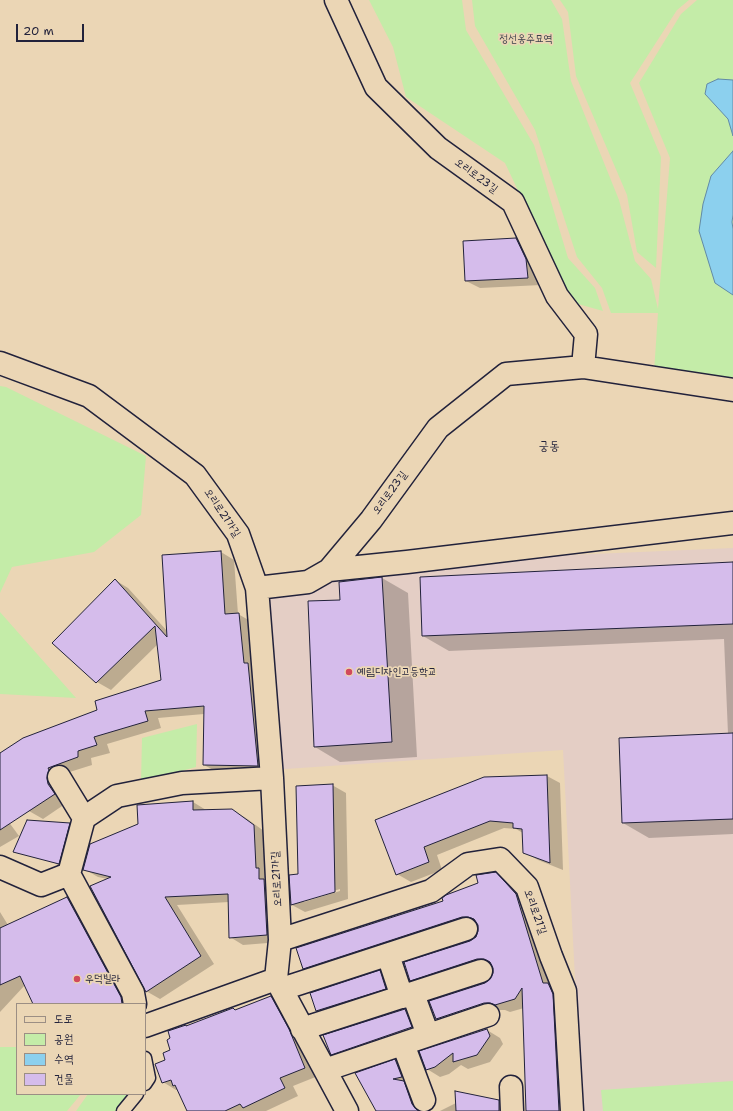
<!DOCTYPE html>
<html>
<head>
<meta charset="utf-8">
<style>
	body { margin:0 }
	#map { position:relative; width:733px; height:1111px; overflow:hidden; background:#ebd6b5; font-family:"Shantell Sans","Poor Story",sans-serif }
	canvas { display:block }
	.legend { position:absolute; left:16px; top:1003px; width:130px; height:92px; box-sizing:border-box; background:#ebd6b5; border:1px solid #9b8e84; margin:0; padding:5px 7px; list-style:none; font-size:12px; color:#22223b }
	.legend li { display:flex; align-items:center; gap:8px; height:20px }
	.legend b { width:20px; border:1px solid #9b8e84 }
	.scale { position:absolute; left:16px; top:24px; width:68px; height:18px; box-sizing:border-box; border:2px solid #22223b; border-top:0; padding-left:5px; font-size:12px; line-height:14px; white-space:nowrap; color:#22223b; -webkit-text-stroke:3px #ebd6b5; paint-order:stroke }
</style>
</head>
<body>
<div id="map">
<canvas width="733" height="1111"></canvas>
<ul class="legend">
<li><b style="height:5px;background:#ebd6b5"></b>도로</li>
<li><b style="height:11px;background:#c4eca8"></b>공원</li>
<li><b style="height:11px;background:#8cd0ee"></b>수역</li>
<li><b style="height:11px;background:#d5bceb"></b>건물</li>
</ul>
<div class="scale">20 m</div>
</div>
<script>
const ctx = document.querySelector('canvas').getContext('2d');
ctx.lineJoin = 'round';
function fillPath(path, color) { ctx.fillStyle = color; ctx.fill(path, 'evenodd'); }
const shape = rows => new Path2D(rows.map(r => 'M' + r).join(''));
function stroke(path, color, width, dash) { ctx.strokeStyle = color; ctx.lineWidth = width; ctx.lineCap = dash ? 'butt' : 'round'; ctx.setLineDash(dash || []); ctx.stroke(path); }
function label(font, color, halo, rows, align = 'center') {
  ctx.font = font + ' "Shantell Sans","Poor Story",sans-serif'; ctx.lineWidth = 3.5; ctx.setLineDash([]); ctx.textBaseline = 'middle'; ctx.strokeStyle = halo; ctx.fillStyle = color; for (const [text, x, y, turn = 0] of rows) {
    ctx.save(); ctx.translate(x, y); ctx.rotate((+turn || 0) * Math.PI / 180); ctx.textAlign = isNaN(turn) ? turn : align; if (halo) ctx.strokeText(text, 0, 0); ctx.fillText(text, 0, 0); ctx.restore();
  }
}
fillPath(shape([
	[733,548,733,1111,582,1111,563,750,271,770,257,588,407,562]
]), '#e4cec5');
fillPath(shape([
	[369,0,462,0,466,30,534,145,568,258,595,288,603,311,571,302,505,163,406,97,393,47],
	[472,0,551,0,562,19,571,81,619,200,635,261,651,279,658,309,670,158,639,83,681,14,697,0,733,0,733,379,654,372,658,313,611,313,602,288,577,257,535,130,475,26],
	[560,0,689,0,677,10,630,83,661,157,656,268,637,252,627,195,576,76,568,12],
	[0,386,6,387,146,456,141,515,94,552,12,567,0,593],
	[0,612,76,698,0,694],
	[197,724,196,767,141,782,142,738],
	[0,1047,17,1047,17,1094,81,1094,67,1111,0,1111],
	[733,1081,733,1111,603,1111,601,1090],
	[88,1094,131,1094,118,1111,76,1111]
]), '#c4eca8');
const water = shape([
	[718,79,733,80,733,136,728,119,705,94,707,84,718,79],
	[733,151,733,215,732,222,733,229,733,295,715,283,699,231,703,204,711,176,733,151]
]);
fillPath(water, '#8cd0ee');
stroke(water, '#628aa6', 1);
fillPath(shape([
	[516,239,530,247,541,285,480,288,466,281],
	[221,552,234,560,238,614,252,622,272,773,217,772,204,765,204,714,158,718,161,728,107,744,110,753,91,758,92,765,60,775,68,802,43,819,29,811,0,764,0,754,99,711,162,681,158,644,111,690,97,682,115,580,128,588,168,632],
	[733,563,733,834,649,838,623,823,728,734,724,639,449,651,423,636],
	[382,578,408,593,417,757,340,762,315,747,341,601],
	[547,776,560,783,563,870,538,860,524,852,523,833,516,829,504,828,437,855,442,870,411,882,397,874,376,820],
	[332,785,346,793,348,899,305,912,292,905,299,875],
	[340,889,340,891,304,902,304,900],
	[193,802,206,810,232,810,246,818,268,834,280,942,243,945,230,937,229,902,177,905,214,964,160,999,146,991,108,879,98,877,84,869],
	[0,810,19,836,0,847],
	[69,824,83,832,64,869,52,861],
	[495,873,509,881,530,902,556,988,572,1111,527,1111,524,1008,510,1012,505,1010,498,1010,450,1027,436,1019,491,980,494,974,494,966,424,988,411,980,476,938,479,931,479,924,318,976,304,968,444,901,480,884],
	[67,898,83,907,135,1004,34,1004,25,985,0,1012,0,912,8,925],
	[380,971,393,979,399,996,330,1019,316,1011],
	[271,997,285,1005,318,1076,293,1086,298,1096,266,1111,188,1111,178,1090,176,1090,163,1082,166,1060,186,1026,187,1027,233,1009,237,1011],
	[405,1010,419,1018,425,1035,345,1062,332,1054],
	[487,1030,500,1038,503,1044,490,1062,468,1069,461,1065,449,1074,440,1077,427,1069],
	[395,1061,409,1068,425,1111,384,1111],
	[499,1101,512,1109,512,1111,440,1111,456,1103]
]), '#0003');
const building = shape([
	[516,238,526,259,528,278,465,281,463,241,516,238],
	[221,551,225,614,239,613,244,663,248,663,258,766,203,765,204,706,145,711,148,721,94,737,97,745,78,751,78,757,48,768,49,770,47,778,48,784,55,794,0,830,0,753,23,738,97,710,95,701,161,680,155,626,96,683,52,643,115,579,167,637,162,555,221,551],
	[733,562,733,624,422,636,420,577,733,562],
	[382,577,392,742,314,747,308,601,340,600,339,582,382,577],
	[733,733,733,819,622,823,619,738,733,733],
	[547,775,550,863,523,853,522,829,513,828,513,823,490,821,424,847,429,862,396,875,375,820,484,777,547,775],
	[333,784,335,892,291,905,289,875,298,874,296,786,333,784],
	[193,801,193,810,232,809,254,825,256,868,259,868,259,879,264,879,267,935,229,938,228,894,165,897,201,956,146,992,90,886,111,877,83,870,90,844,138,824,137,805,193,801],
	[27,820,70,823,59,864,13,852,27,820],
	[496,872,516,894,543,983,548,983,553,994,559,1111,526,1111,522,988,515,999,495,1005,490,1003,484,1003,436,1019,429,1001,485,983,490,979,493,973,493,968,490,962,484,959,477,959,410,981,404,962,470,941,476,937,478,931,478,925,474,919,468,917,462,917,303,969,296,948,443,901,442,898,446,895,478,883,476,875,496,872],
	[67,897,121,997,122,1004,33,1004,20,976,0,985,0,928,67,897],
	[380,970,386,989,316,1011,310,993,380,970],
	[271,996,289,1029,305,1068,280,1078,285,1088,243,1108,240,1104,225,1111,187,1111,175,1085,173,1086,171,1080,162,1083,155,1064,165,1060,163,1053,170,1050,167,1040,170,1038,168,1031,186,1025,186,1026,233,1008,235,1010,271,996],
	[405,1009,412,1027,331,1055,323,1035,405,1009],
	[487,1029,490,1036,477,1055,453,1062,453,1053,435,1067,426,1070,419,1051,487,1029],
	[395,1059,402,1077,393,1079,404,1081,412,1104,416,1109,419,1111,376,1111,355,1073,395,1059],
	[455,1091,499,1100,499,1111,456,1111,455,1091]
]);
fillPath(building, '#d5bceb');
stroke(building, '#22223b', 1);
const service = shape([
	[145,1058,149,1078,145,1084],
	[123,1111,137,1094]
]);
const minor = shape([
	[336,0,376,87,438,148,513,202,557,296,586,334,583,367],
	[0,363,89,396,195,475,238,534,257,588,272,778,280,940,276,979,347,1111],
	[329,570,407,562,733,523],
	[257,588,308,582,329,570,371,520,438,428,506,374,583,367,733,390],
	[59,777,84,818],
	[0,867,41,885,69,874],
	[280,940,431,891,468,864,500,859,527,887,551,956,565,991,572,1111],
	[388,955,402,997],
	[282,989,466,929],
	[413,994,428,1035],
	[135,1004,133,993,69,874,84,818,117,796,182,783,272,778],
	[145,1026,276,979],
	[302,1029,481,971],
	[403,1044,424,1100],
	[325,1070,488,1015],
	[511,1087,512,1111]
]);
stroke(service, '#22223b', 15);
stroke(minor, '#22223b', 25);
stroke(service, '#ebd6b5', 12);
stroke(minor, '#ebd6b5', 22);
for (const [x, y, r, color] of [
	[349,672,4,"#d1495b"],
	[77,979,4,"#d1495b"]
]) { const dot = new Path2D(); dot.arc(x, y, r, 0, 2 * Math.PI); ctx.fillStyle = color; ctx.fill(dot); stroke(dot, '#ebd6b5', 1.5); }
label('11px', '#3a404b', '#ebd6b5', [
	["정선옹주묘역",526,39]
]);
label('11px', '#22223b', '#ebd6b5', [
	["오리로23길",476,176,36],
	["오리로23길",390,493,-54],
	["오리로21가길",222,513,56],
	["오리로21가길",277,879,-93],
	["오리로21길",535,912,70]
]);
label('11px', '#22223b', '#ebd6b5', [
	["예림디자인고등학교",357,672],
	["우덕빌라",85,979]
], 'left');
label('13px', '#22223b', '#ebd6b5', [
	["궁동",549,447]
]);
</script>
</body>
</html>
